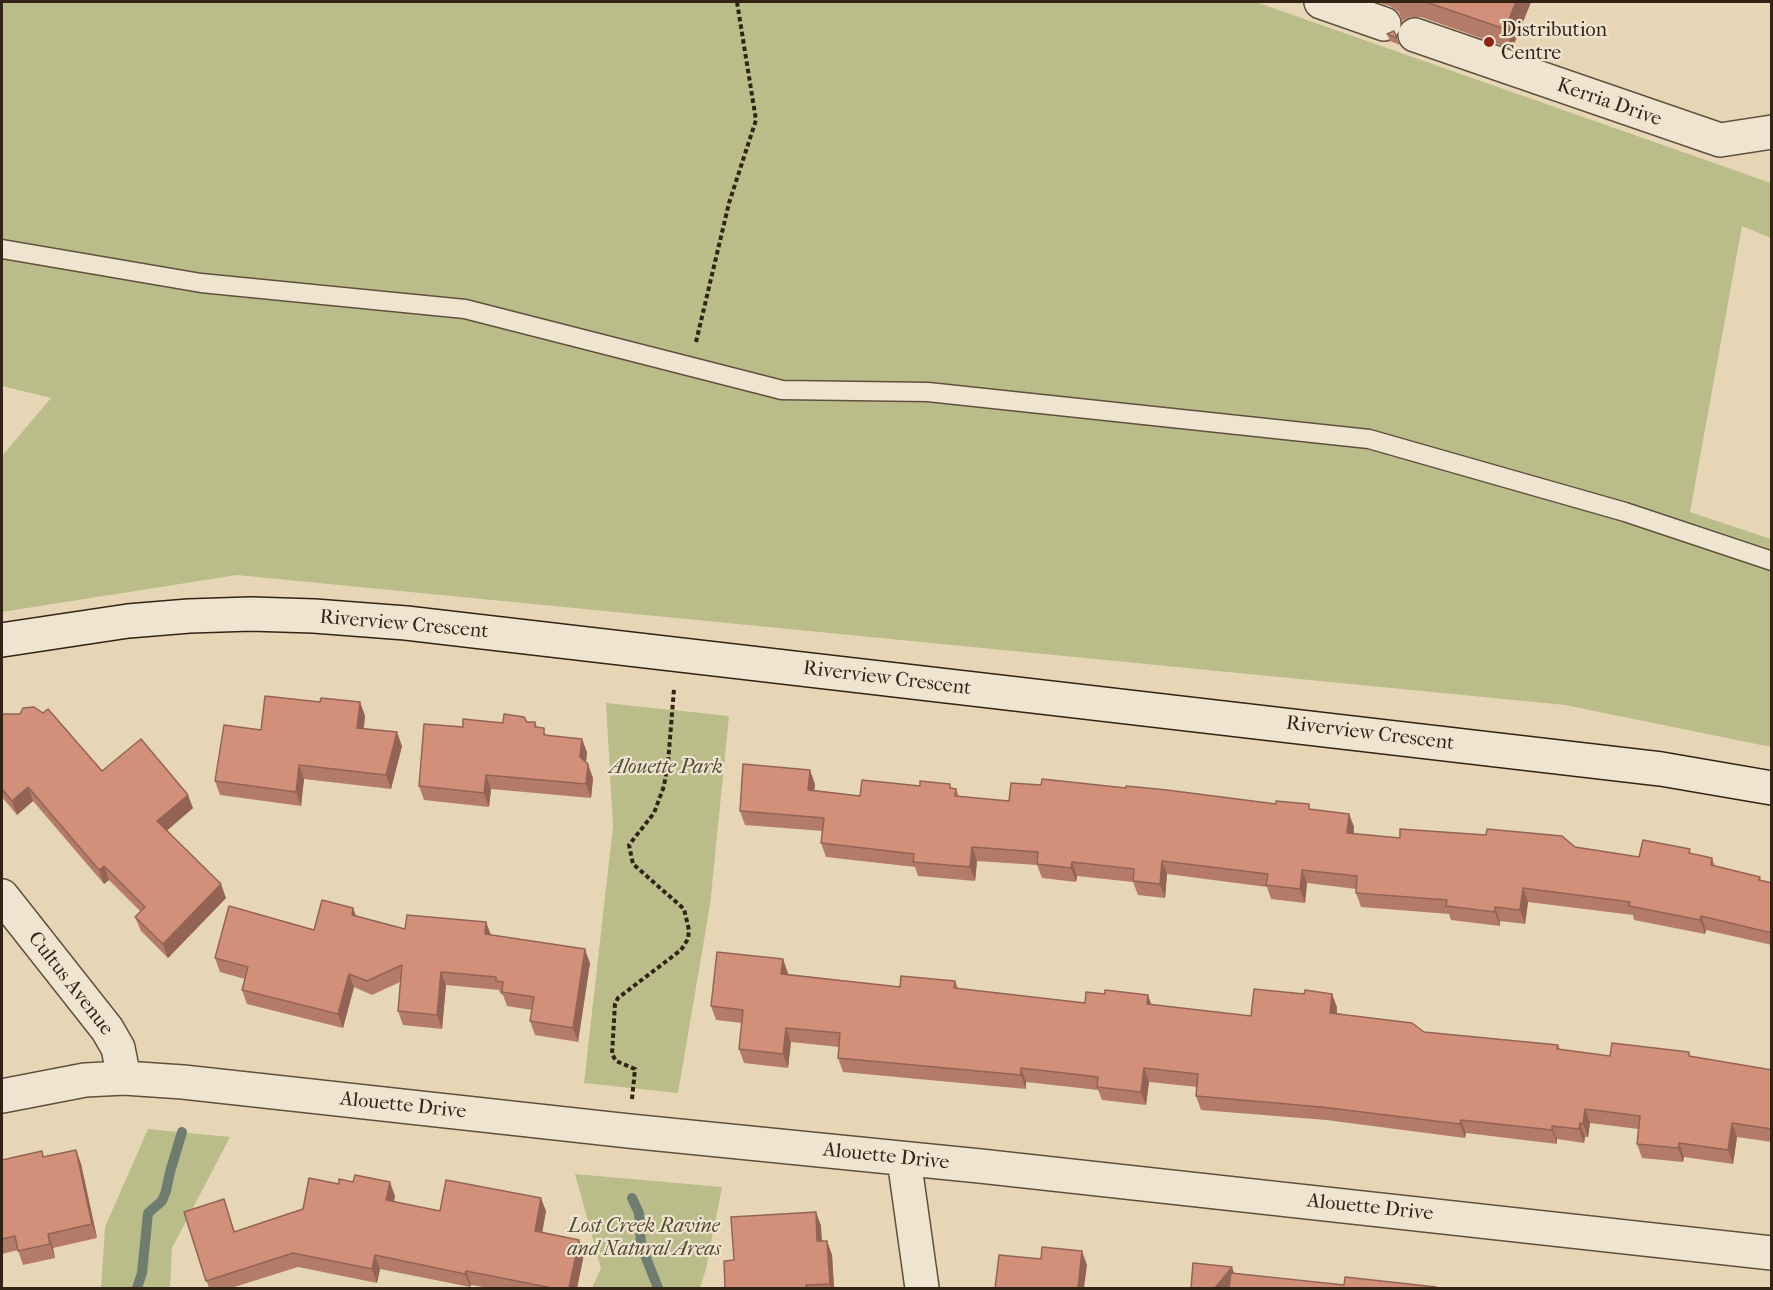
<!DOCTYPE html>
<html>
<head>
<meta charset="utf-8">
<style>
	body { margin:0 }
	#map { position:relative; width:1773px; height:1290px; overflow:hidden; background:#e7d6b5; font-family:"IM FELL French Canon",serif }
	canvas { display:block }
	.frame { position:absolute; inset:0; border:3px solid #322315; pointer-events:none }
</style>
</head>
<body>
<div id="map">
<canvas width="1773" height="1290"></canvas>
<div class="frame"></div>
</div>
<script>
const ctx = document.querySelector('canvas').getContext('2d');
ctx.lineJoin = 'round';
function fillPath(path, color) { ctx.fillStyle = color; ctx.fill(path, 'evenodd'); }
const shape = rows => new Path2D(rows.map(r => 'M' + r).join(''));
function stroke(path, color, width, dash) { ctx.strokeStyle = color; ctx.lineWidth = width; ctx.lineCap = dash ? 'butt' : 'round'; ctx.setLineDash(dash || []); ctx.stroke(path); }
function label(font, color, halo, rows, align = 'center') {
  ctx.font = font + ' "IM FELL French Canon",serif'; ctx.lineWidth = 4.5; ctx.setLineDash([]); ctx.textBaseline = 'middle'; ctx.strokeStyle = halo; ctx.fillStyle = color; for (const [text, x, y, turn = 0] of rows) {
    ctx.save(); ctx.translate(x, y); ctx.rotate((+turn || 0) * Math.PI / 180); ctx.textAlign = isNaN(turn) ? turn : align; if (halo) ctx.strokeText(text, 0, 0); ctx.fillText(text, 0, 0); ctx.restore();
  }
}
fillPath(shape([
	[2,2,1256,2,1771,183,1771,238,1742,226,1690,512,1771,539,1771,747,1565,705,237,575,2,612,2,456,51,398,2,386],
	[606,703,729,716,710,905,678,1093,584,1083,613,826],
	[148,1129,230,1137,172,1248,170,1288,101,1288,105,1227],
	[575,1174,722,1187,706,1269,700,1288,592,1288,601,1268]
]), '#babd8a');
stroke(shape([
	[632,1198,639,1213,641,1245,658,1288],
	[137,1288,142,1273,148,1213,162,1201,166,1191,170,1172,182,1132]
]), '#6f7d71', 10);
const lane = shape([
	[2,249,201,283,465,309,782,390,928,392,1369,439,1625,512,1772,561]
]);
const street = shape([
	[1321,2,1384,24],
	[1415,35,1720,140,1772,132],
	[2,896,107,1029,118,1048,124,1078],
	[2,1096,85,1080,124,1078,183,1082,629,1131,980,1166,1772,1253],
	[904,1159,922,1288]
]);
const secondary = shape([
	[2,640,128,621,189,616,251,614,314,616,406,623,1661,769,1772,788]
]);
stroke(lane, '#5f503d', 21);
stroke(street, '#5f503d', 36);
stroke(secondary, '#322315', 36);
stroke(shape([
	[696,342,729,203,756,120,737,2],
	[632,1099,635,1069,616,1061,612,1054,615,1004,618,998,681,950,688,939,689,930,684,909,633,864,629,845,654,813,664,786,668,763,674,689]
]), '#322315', 4, [4.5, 3]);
stroke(lane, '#efe4cf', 18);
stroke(street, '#efe4cf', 33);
stroke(secondary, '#efe4cf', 33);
fillPath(shape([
	[1376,2,1531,2,1512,49,1421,17,1411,17,1402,21,1399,12,1390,6],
	[1394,31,1400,45,1390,41,1387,34],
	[320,702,360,702,365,716,364,728,402,746,391,789,304,779,301,806,220,795,215,781,261,730],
	[2,714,102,771,193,808,167,830,226,898,168,958,141,931,135,917,141,912,109,880,104,884,33,801,17,815,2,797],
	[527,722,535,722,537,727,547,735,587,752,586,762,593,778,591,798,491,789,489,807,424,800,419,786,463,727],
	[815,784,814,790,860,796,920,786,956,789,959,796,1009,801,1311,809,1349,814,1354,827,1354,834,1400,838,1575,847,1639,857,1691,854,1712,858,1715,866,1772,883,1772,945,1706,930,1705,934,1634,920,1633,915,1528,902,1525,924,1500,921,1500,926,1451,920,1449,914,1361,907,1356,893,1356,889,1307,883,1305,903,1271,899,1267,887,1167,874,1165,898,1138,895,1133,882,1077,876,1076,882,1042,878,1037,865,977,861,975,881,918,876,915,867,826,857,821,843,823,831,745,825,740,811],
	[353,908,356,916,405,929,486,922,491,935,590,963,578,1042,535,1035,530,1021,532,1010,507,1006,503,995,501,994,499,990,446,985,442,1029,403,1025,398,1011,400,982,372,995,354,987,343,1028,247,1004,242,990,245,979,220,972,215,958,314,930],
	[788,973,788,974,900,987,955,981,958,988,1085,1003,1151,1005,1251,1016,1337,1007,1337,1013,1424,1032,1558,1045,1560,1049,1610,1056,1691,1057,1772,1070,1772,1142,1737,1137,1733,1164,1684,1157,1683,1162,1642,1158,1637,1144,1638,1129,1590,1123,1588,1137,1585,1137,1584,1143,1557,1139,1557,1144,1466,1133,1465,1138,1326,1120,1201,1110,1196,1096,1197,1087,1149,1082,1146,1105,1102,1100,1098,1090,1026,1082,1026,1089,843,1072,838,1058,839,1047,791,1042,788,1068,744,1063,739,1049,742,1023,716,1020,711,1006],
	[76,1150,81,1164,97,1238,53,1248,55,1258,23,1265,18,1250,2,1254,2,1160,42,1151,44,1157],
	[395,1196,394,1202,440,1211,546,1211,542,1232,579,1240,584,1254,577,1288,490,1288,471,1285,470,1287,380,1269,377,1283,298,1267,231,1288,209,1288,184,1212,224,1199,235,1232,303,1209],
	[816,1212,821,1226,822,1241,827,1241,832,1255,834,1288,725,1288,734,1260]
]), '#b57b69');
fillPath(shape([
	[1516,2,1531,2,1512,49,1505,29],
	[360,702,365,716,362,741,357,728],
	[397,732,402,746,391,789,386,775],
	[582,739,587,752,585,771,580,757],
	[588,764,593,778,591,798,586,784],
	[299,765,304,779,301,806,296,792],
	[810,770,815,784,813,803,808,790],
	[486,775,491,789,489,807,484,793],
	[28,787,33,801,17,815,12,801],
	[188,795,193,808,162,835,157,821],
	[1349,814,1354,827,1352,847,1347,833],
	[972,847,977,861,975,881,970,867],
	[1162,861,1167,874,1165,898,1160,884],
	[1072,862,1077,876,1076,882,1071,868],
	[104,866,109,880,104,884,99,870],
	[1302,870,1307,883,1305,903,1300,889],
	[221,884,226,898,168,958,163,944],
	[1523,888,1528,902,1525,924,1520,910],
	[1495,907,1500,921,1500,926,1495,912],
	[353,908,358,922,352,915],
	[1701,916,1706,930,1705,934,1700,920],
	[486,922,491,936,485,934],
	[585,949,590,963,578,1042,573,1028],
	[783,959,788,973,786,987,781,974],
	[441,972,446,985,442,1029,437,1015],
	[349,974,354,987,343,1028,338,1014],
	[1332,994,1337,1007,1335,1026,1330,1013],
	[1148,995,1153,1009,1147,1004],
	[786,1028,791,1042,788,1068,783,1054],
	[1021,1068,1026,1082,1026,1089,1021,1075],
	[1144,1068,1149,1082,1146,1105,1141,1092],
	[1585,1109,1590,1123,1588,1137,1583,1124],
	[1461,1120,1466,1133,1465,1138,1460,1124],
	[1580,1123,1585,1137,1584,1143,1579,1129],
	[1732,1123,1737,1137,1733,1164,1728,1150],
	[1552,1126,1557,1139,1557,1144,1552,1130],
	[1679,1143,1684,1157,1683,1162,1678,1148],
	[76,1150,81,1164,97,1238,92,1224],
	[390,1182,395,1196,391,1214,386,1200],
	[541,1198,546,1211,540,1245,535,1231],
	[816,1212,821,1226,822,1255,817,1241],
	[48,1234,53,1248,55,1258,50,1244],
	[579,1240,584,1254,577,1288,569,1288],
	[827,1241,832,1255,834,1288,831,1288,830,1284],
	[1082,1251,1087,1265,1084,1288,1078,1288],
	[375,1255,380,1269,377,1283,372,1269],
	[1232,1267,1237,1281,1231,1288,1215,1288],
	[466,1271,471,1285,470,1287,465,1274]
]), '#936455');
const building = shape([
	[1426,2,1516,2,1505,29,1426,2],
	[1394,31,1397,38,1387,34,1394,31],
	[265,696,320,702,321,698,360,702,357,728,397,732,386,775,299,765,296,792,215,781,224,725,261,730,265,696],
	[34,707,43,713,48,709,102,771,141,739,188,795,157,821,221,884,163,944,135,917,145,907,104,866,99,870,28,787,12,801,2,789,2,714,20,714,23,708,34,707],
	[504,714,524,717,527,722,535,722,535,727,544,728,544,735,582,739,580,757,588,764,586,784,486,775,484,793,419,786,424,724,463,727,463,719,503,723,504,714],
	[743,764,810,770,808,790,860,796,862,780,920,786,920,781,950,784,950,788,956,789,955,796,1009,801,1011,783,1041,785,1042,779,1126,788,1126,786,1167,790,1276,804,1276,801,1309,804,1309,809,1349,814,1347,833,1400,838,1400,829,1486,835,1487,829,1562,836,1575,847,1639,857,1643,840,1690,849,1689,853,1712,858,1711,865,1760,877,1759,880,1772,883,1772,933,1701,916,1700,920,1629,906,1630,902,1523,888,1520,910,1495,907,1495,912,1446,906,1447,900,1356,893,1357,876,1302,870,1300,889,1266,885,1268,874,1162,861,1160,884,1133,881,1134,869,1072,862,1071,868,1037,864,1038,852,972,847,970,867,913,862,914,854,821,843,824,818,740,811,743,764],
	[322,900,353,908,352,915,405,929,407,915,486,922,485,934,585,949,573,1028,530,1021,534,997,502,992,503,982,496,981,496,977,441,972,437,1015,398,1011,402,965,367,981,349,974,338,1014,242,990,248,967,215,958,229,906,314,930,322,900],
	[717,952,783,959,781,974,900,987,901,976,955,981,954,988,1085,1003,1086,992,1105,994,1105,990,1148,995,1147,1004,1251,1016,1254,989,1304,994,1305,990,1332,994,1330,1013,1412,1023,1424,1032,1558,1045,1557,1049,1610,1056,1612,1043,1689,1052,1689,1056,1772,1070,1772,1129,1732,1123,1728,1150,1679,1143,1678,1148,1637,1144,1640,1116,1585,1109,1583,1124,1580,1123,1579,1129,1552,1126,1552,1130,1461,1120,1460,1124,1321,1107,1196,1096,1198,1074,1144,1068,1141,1092,1097,1087,1098,1077,1021,1068,1021,1075,838,1058,840,1033,786,1028,783,1054,739,1049,743,1010,711,1006,717,952],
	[76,1150,92,1224,48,1234,50,1244,18,1251,15,1236,2,1239,2,1160,42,1151,43,1157,76,1150],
	[355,1175,390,1182,386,1200,440,1211,446,1180,541,1198,535,1231,579,1240,569,1288,552,1288,466,1271,465,1274,375,1255,372,1269,293,1253,206,1281,184,1212,224,1199,234,1232,303,1209,309,1178,339,1184,339,1179,353,1182,355,1175],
	[816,1212,817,1241,827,1241,830,1284,806,1285,806,1288,725,1288,724,1261,734,1260,731,1217,816,1212],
	[1042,1247,1082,1251,1078,1288,995,1288,999,1255,1041,1259,1042,1247],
	[1193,1263,1232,1267,1215,1288,1191,1288,1193,1263],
	[1231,1273,1344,1285,1345,1277,1436,1287,1436,1288,1229,1288,1231,1273]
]);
fillPath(building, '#d28f7a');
stroke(building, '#936455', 1.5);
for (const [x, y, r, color] of [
	[1489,42,6,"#8f2418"]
]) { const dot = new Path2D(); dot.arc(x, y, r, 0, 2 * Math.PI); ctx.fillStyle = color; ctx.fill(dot); stroke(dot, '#efe4cf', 2); }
label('20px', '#322315', '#efe4cf', [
	["Distribution",1501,31],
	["Centre",1501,54]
], 'left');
label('20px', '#322315', '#efe4cf', [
	["Kerria Drive",1609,103,19],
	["Riverview Crescent",404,625,5],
	["Riverview Crescent",887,679,7],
	["Riverview Crescent",1370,734,7],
	["Cultus Avenue",70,984,52],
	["Alouette Drive",403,1106,6],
	["Alouette Drive",886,1157,6],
	["Alouette Drive",1370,1208,6]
]);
label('italic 20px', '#544a32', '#efe4cf', [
	["Alouette Park",666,768],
	["Lost Creek Ravine",644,1227],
	["and Natural Areas",644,1250]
]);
</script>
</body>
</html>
